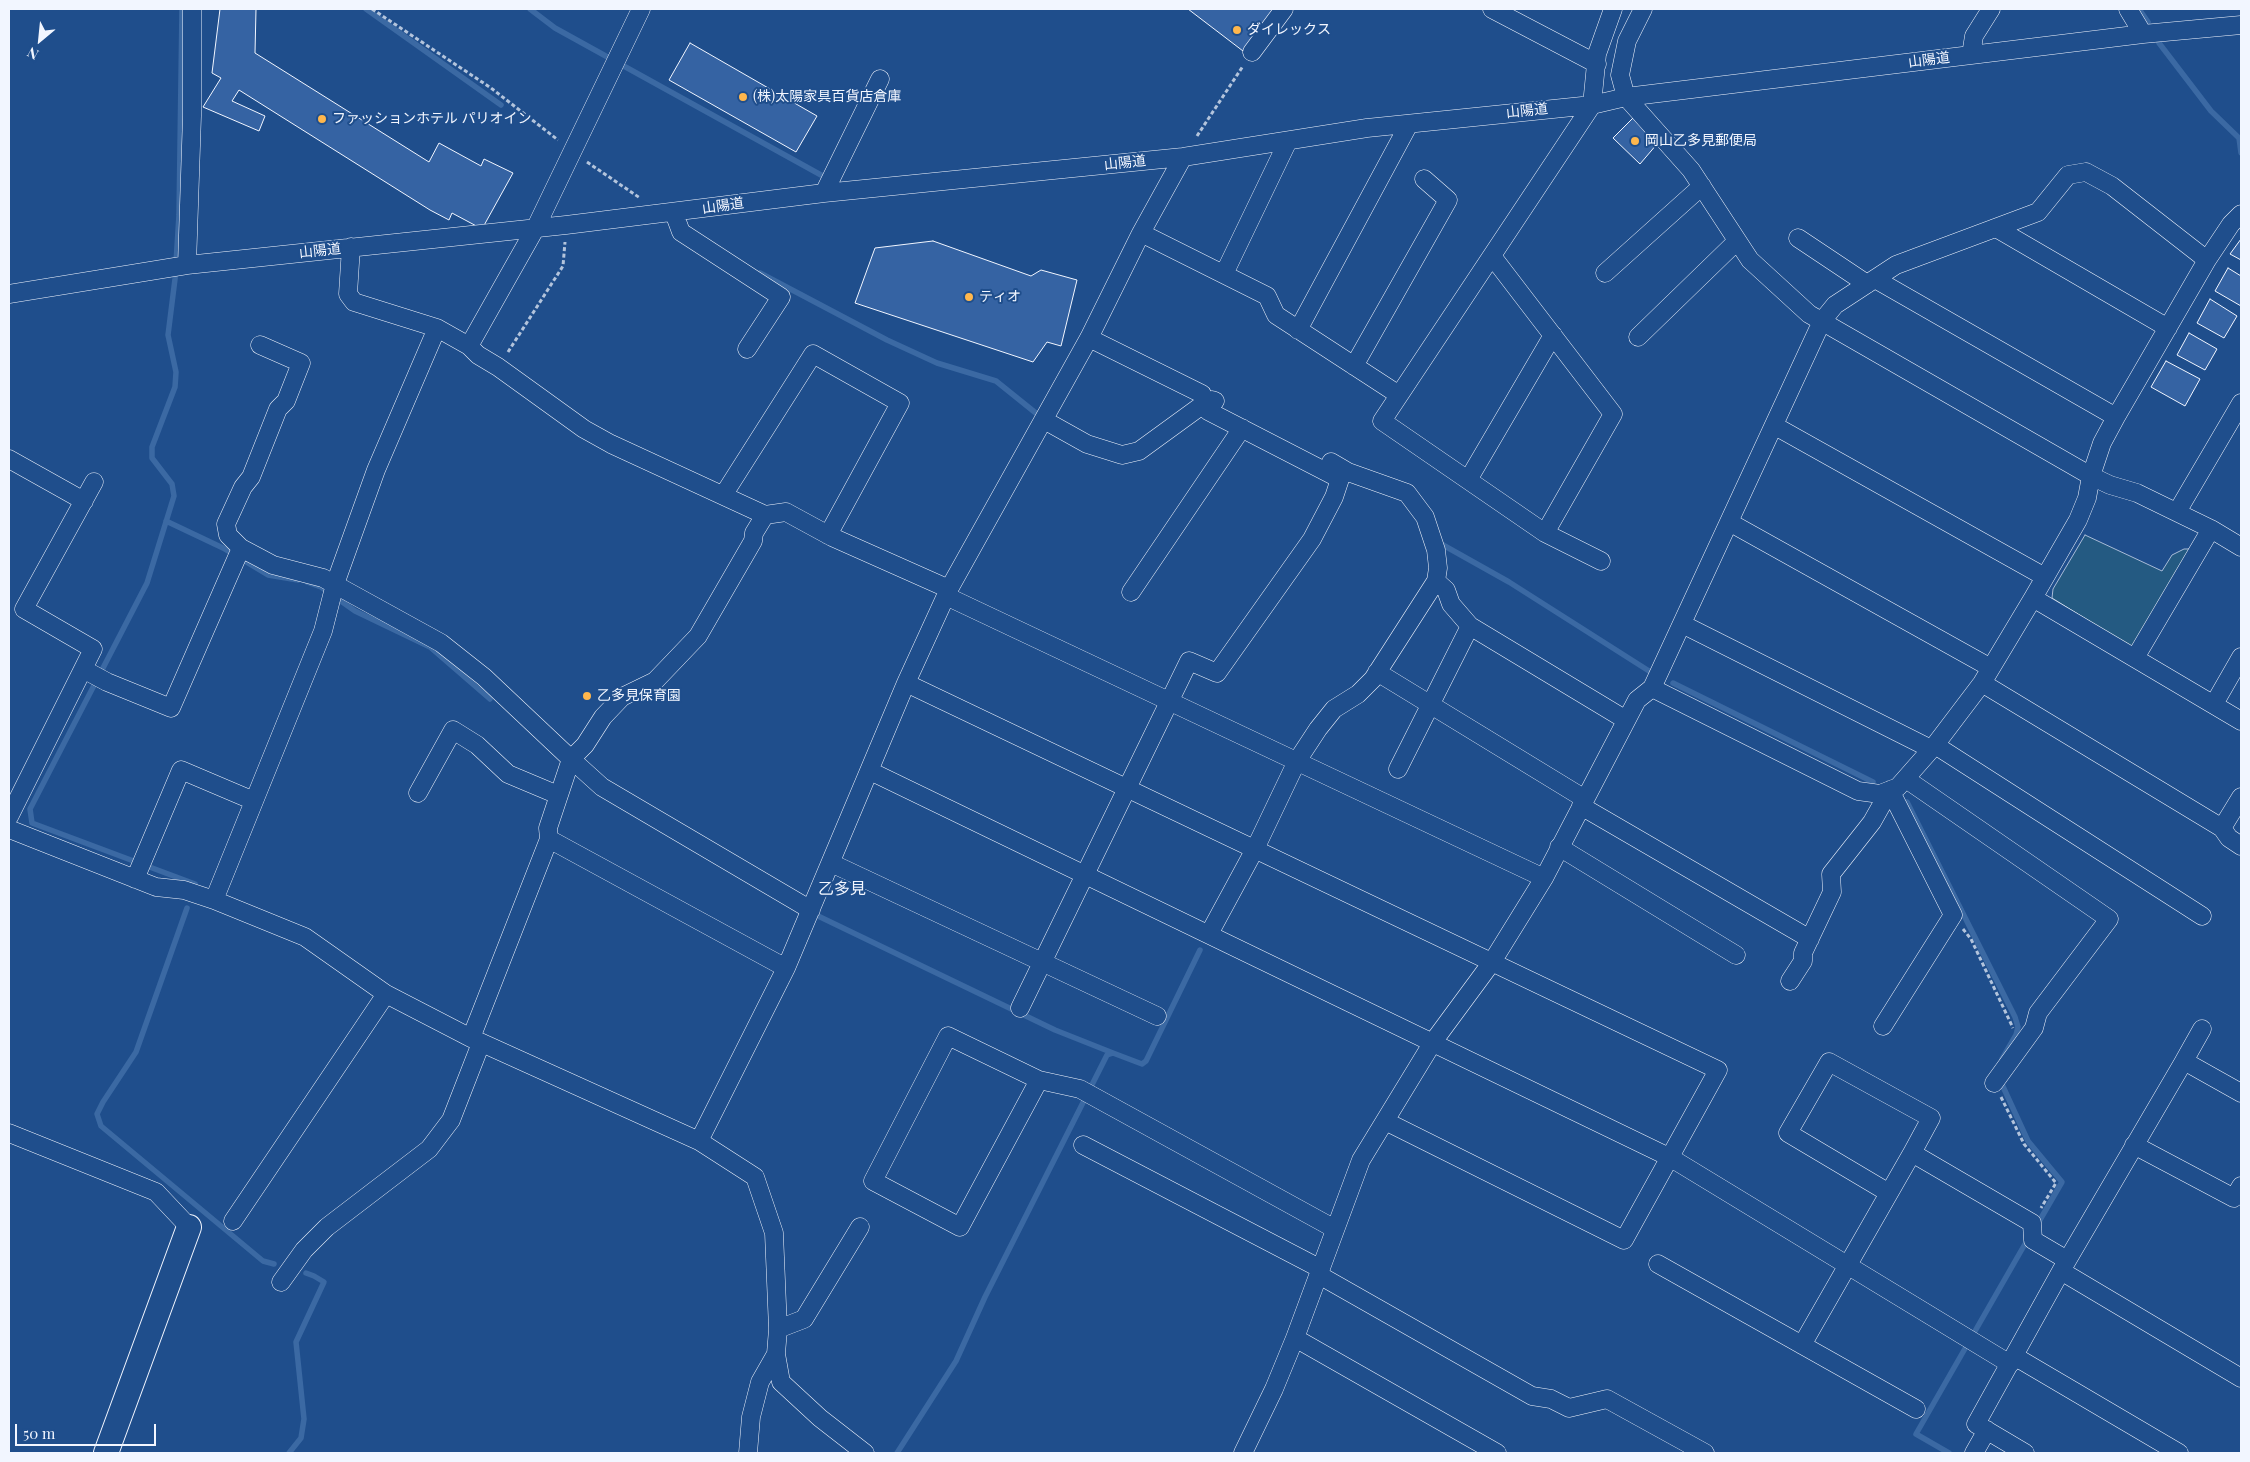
<!DOCTYPE html>
<html>
<head>
<meta charset="utf-8">
<style>
	body { margin:0 }
	#map { position:relative; width:2250px; height:1462px; overflow:hidden; background:#1f4e8c; font-family:"Playfair Display",serif }
	canvas { display:block }
	.frame { position:absolute; inset:0; border:10px solid #f2f6ff; pointer-events:none }
	.north { position:absolute; left:15px; top:15px; width:50px; height:50px; -webkit-text-stroke:4px #1f4e8c; paint-order:stroke; rotate:208deg; font-size:14px; font-weight:700; line-height:20px; text-align:center; color:#f2f6ff }
	.north::after { content:''; display:block; margin:auto; width:18px; height:22px; background:#f2f6ff; clip-path:polygon(50% 0,100% 100%,50% 72%,0 100%) }
	.scale { position:absolute; left:15px; top:1424px; width:141px; height:22px; box-sizing:border-box; border:2px solid #f2f6ff; border-top:0; padding-left:6px; font-size:15px; line-height:18px; white-space:nowrap; color:#f2f6ff; -webkit-text-stroke:4px #1f4e8c; paint-order:stroke }
</style>
</head>
<body>
<div id="map">
<canvas width="2250" height="1462"></canvas>
<div class="frame"></div>
<div class="north">N</div>
<div class="scale">50 m</div>
</div>
<script>
const ctx = document.querySelector('canvas').getContext('2d');
ctx.lineJoin = 'round';
function fillPath(path, color) { ctx.fillStyle = color; ctx.fill(path, 'evenodd'); }
const shape = rows => new Path2D(rows.map(r => 'M' + r).join(''));
function stroke(path, color, width, dash) { ctx.strokeStyle = color; ctx.lineWidth = width; ctx.lineCap = dash ? 'butt' : 'round'; ctx.setLineDash(dash || []); ctx.stroke(path); }
function label(font, color, halo, rows, align = 'center') {
  ctx.font = font + ' "Playfair Display","Noto Sans JP",serif'; ctx.lineWidth = 4; ctx.setLineDash([]); ctx.textBaseline = 'middle'; ctx.strokeStyle = halo; ctx.fillStyle = color; for (const [text, x, y, turn = 0] of rows) {
    ctx.save(); ctx.translate(x, y); ctx.rotate((+turn || 0) * Math.PI / 180); ctx.textAlign = isNaN(turn) ? turn : align; if (halo) ctx.strokeText(text, 0, 0); ctx.fillText(text, 0, 0); ctx.restore();
  }
}
const green = shape([
	[2085,535,2162,571,2172,555,2184,549,2192,549,2134,649,2052,598,2053,589,2085,535]
]);
fillPath(green, '#245a82');
stroke(green, '#a8bbd7', 1);
stroke(shape([
	[182,9,179,215,175,279,168,335,176,372,175,387,152,447,152,458,172,484,174,496,147,583,30,809,32,823,195,884],
	[366,9,501,105],
	[530,9,555,28,821,175],
	[2139,9,2148,22],
	[2159,43,2211,111,2239,138,2241,153],
	[760,273,887,340,937,363,996,381,1037,414],
	[166,521,223,548,268,575,298,580],
	[1443,545,1509,582,1649,671],
	[307,582,321,587,355,611,430,647,490,699],
	[1673,683,1873,782],
	[1907,802,2015,1017,2018,1027,2016,1035,2002,1059],
	[187,908,136,1052,103,1102,97,1114,101,1126,263,1261,274,1264],
	[816,915,1055,1030,1113,1053],
	[2000,1080,2028,1141,2062,1182,2037,1225],
	[289,1453,301,1438,304,1419,296,1342,324,1282,314,1276,306,1273],
	[897,1453,956,1361,985,1297,1107,1055,1113,1053,1142,1064,1146,1061,1200,950],
	[1949,1453,1916,1434,2029,1237]
]), '#3b69a3', 5.5);
const building = shape([
	[220,9,256,9,255,53,429,162,439,143,481,166,484,159,513,173,482,229,452,213,449,220,430,210,239,90,232,101,265,116,259,131,203,107,221,78,212,73,220,9],
	[1188,9,1275,9,1243,51,1188,9],
	[690,43,817,116,796,152,669,80,690,43],
	[1633,118,1657,144,1640,164,1613,138,1633,118],
	[2241,239,2241,260,2230,254,2241,239],
	[933,241,1031,276,1041,270,1077,280,1061,346,1047,342,1033,362,855,303,875,248,933,241],
	[2228,268,2241,276,2241,306,2215,291,2228,268],
	[2210,299,2237,316,2224,338,2197,323,2210,299],
	[2189,333,2217,349,2205,370,2177,355,2189,333],
	[2166,361,2200,379,2185,406,2151,387,2166,361]
]);
fillPath(building, '#3563a3');
stroke(building, '#f2f6ff', 1);
const street = shape([
	[1492,9,1597,64],
	[1643,9,1627,41,1620,75,1626,97,1691,170,1750,260,1809,314,2091,476,2110,485,2137,493,2211,529,2241,547],
	[2128,9,2143,34],
	[1252,52,1284,9],
	[1971,55,1974,36,1991,9],
	[824,193,880,79],
	[674,213,681,232,781,297,747,349],
	[1996,228,2168,328],
	[1141,233,1267,296,1276,315,1399,395],
	[1798,238,1867,284],
	[351,247,348,294,354,302,437,328,469,346,478,355,498,367,584,429,611,444,765,515,786,512,832,537,949,589],
	[1492,256,1613,414,1545,533],
	[187,265,192,116,192,9],
	[1605,273,1702,186],
	[1224,274,1288,141],
	[1875,279,2116,417],
	[9,294,187,265,566,225,824,193,1183,157,1367,128,1592,105,1626,97,1971,55,2143,34,2241,25],
	[1298,330,1409,124],
	[1638,337,1737,241],
	[260,345,301,363,286,401,278,409,251,477,243,487,226,524,228,535,241,548,273,565,323,578,441,643,484,677,571,759,585,745,603,717,622,697,655,681,698,636,753,541,754,533,765,515],
	[469,346,535,229,641,9],
	[1354,366,1448,200,1424,179],
	[1044,420,1087,444,1122,455,1139,451,1205,403,1212,400,1215,401],
	[1775,426,2045,577],
	[9,459,84,501],
	[1468,480,1553,335],
	[724,494,813,354,900,403,828,535],
	[2177,512,2241,403],
	[1729,522,1991,668],
	[1601,561,1545,533,1382,421,1592,105,1597,54,1613,9],
	[1436,581,1446,590,1451,604,1470,626],
	[1131,592,1242,428],
	[946,596,1544,878],
	[2033,598,2241,721],
	[1682,624,1931,749],
	[2135,658,2211,529],
	[83,669,93,649,24,609,94,482],
	[1377,672,1585,799],
	[906,683,1718,1070,1624,1240,1385,1121],
	[1982,683,2222,828,2241,797],
	[1652,688,1858,791,1880,794,1898,787,1935,745,1982,683,2033,598,2078,520,2087,498,2091,476,2102,443,2116,417,2207,260,2231,224,2241,214],
	[2214,704,2241,657],
	[1935,745,2202,916],
	[1398,769,1470,626,1626,720],
	[870,771,1671,1158,2010,1364],
	[1906,779,2109,919,2038,1013,2034,1028,1994,1083],
	[418,793,453,730,477,745,508,774,558,795],
	[1581,806,1810,939],
	[9,817,83,669,107,682,171,708,241,548],
	[2222,828,2229,838,2241,846],
	[9,829,156,887,184,890,214,900,305,937,386,994,471,1038,699,1141,755,1177,774,1233,778,1329,776,1354,781,1382,820,1418,865,1453],
	[549,839,786,968],
	[1559,847,1736,955],
	[831,863,1157,1016],
	[135,879,181,770,254,801],
	[214,900,323,631,335,584,376,470,437,328],
	[1209,934,1255,849,1297,761,1318,729,1334,709,1358,694,1373,679,1436,581,1438,568,1436,550,1425,517,1407,493,1348,472,1331,462],
	[1790,981,1803,961,1803,953,1832,892,1831,874,1872,822,1890,790,1953,915,1883,1026],
	[1020,1008,1189,661,1217,673,1312,539,1334,497,1340,479,1208,411,1202,394,1089,338],
	[471,1038,549,839,548,828,571,759,602,787,811,910],
	[2184,1061,2202,1029],
	[1039,1080,960,1227,873,1181,948,1036,1039,1080,1080,1089,1335,1229],
	[9,1133,156,1192,189,1227],
	[699,1141,786,968,906,683,949,589,1089,338,1141,233,1183,157],
	[1083,1145,1321,1269],
	[2134,1145,2234,1198,2241,1186],
	[1889,1193,1788,1133,1829,1062,1931,1118,1912,1153,2032,1223,2033,1240,2067,1260],
	[233,1221,386,994],
	[1658,1264,1916,1409],
	[2061,1271,2241,1378],
	[1319,1275,1532,1396,1551,1399,1569,1408,1607,1399,1705,1453],
	[281,1282,304,1250,327,1227,429,1149,451,1120,481,1043],
	[778,1329,804,1319,860,1227],
	[1295,1338,1497,1453],
	[1802,1345,1912,1153],
	[2014,1356,2179,1453],
	[748,1453,751,1417,760,1382,776,1354],
	[1243,1453,1274,1389,1295,1338,1361,1160,1433,1042,1492,962,1544,878,1637,700,1652,688,1822,321,1835,305,1896,265,2038,212,2068,175,2086,172,2112,186,2207,260],
	[1974,1453,1987,1430],
	[2025,1453,1976,1424,2061,1271,2184,1061,2241,1093]
]);
const secondary = shape([
	[106,1453,189,1227]
]);
stroke(street, '#f2f6ff', 19);
stroke(secondary, '#f2f6ff', 26);
stroke(shape([
	[372,9,491,88,558,140],
	[1197,136,1243,66],
	[587,162,640,198],
	[508,352,563,266,565,242],
	[1963,929,1971,939,2013,1028],
	[2001,1097,2024,1144,2056,1183,2041,1208]
]), '#b3c4dc', 3, [4, 2.5]);
stroke(street, '#1f4e8c', 18);
stroke(secondary, '#1f4e8c', 24);
for (const [x, y, r, color] of [
	[1237,30,5,"#ffb74d"],
	[743,97,5,"#ffb74d"],
	[322,119,5,"#ffb74d"],
	[1635,141,5,"#ffb74d"],
	[969,297,5,"#ffb74d"],
	[587,696,5,"#ffb74d"]
]) { const dot = new Path2D(); dot.arc(x, y, r, 0, 2 * Math.PI); ctx.fillStyle = color; ctx.fill(dot); stroke(dot, '#1f4e8c', 2); }
label('14px', '#f2f6ff', '#1f4e8c', [
	["ダイレックス",1247,30],
	["(株)太陽家具百貨店倉庫",753,97],
	["ファッションホテル パリオイン",332,119],
	["岡山乙多見郵便局",1645,141],
	["ティオ",979,297],
	["乙多見保育園",597,696]
], 'left');
label('14px', '#f2f6ff', '#1f4e8c', [
	["山陽道",1929,60,-7],
	["山陽道",1527,111,-6],
	["山陽道",1125,163,-6],
	["山陽道",723,206,-8],
	["山陽道",320,251,-6]
]);
label('16px', '#f2f6ff', '#1f4e8c', [
	["乙多見",842,889]
]);
</script>
</body>
</html>
